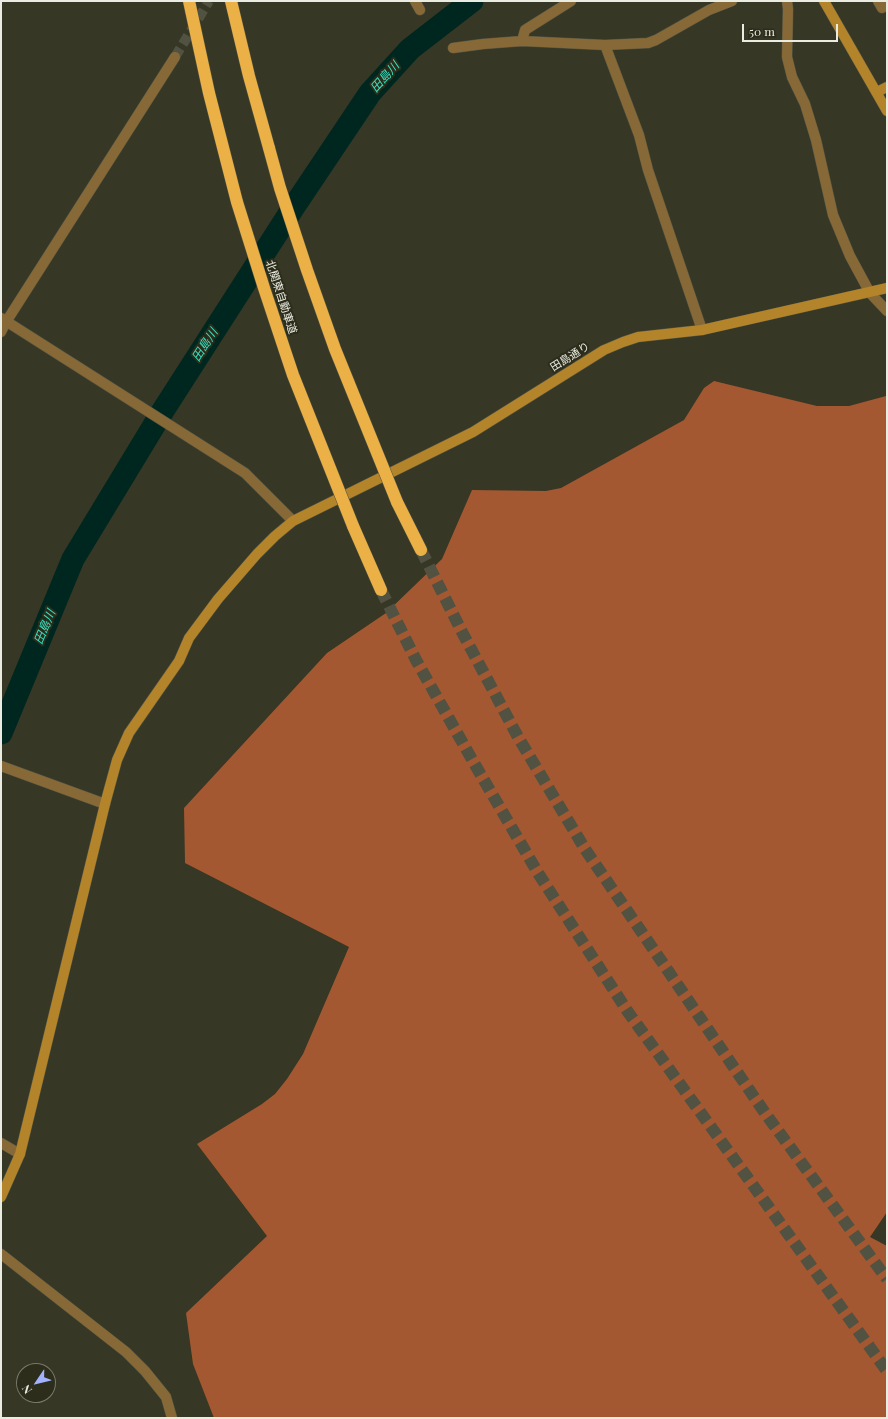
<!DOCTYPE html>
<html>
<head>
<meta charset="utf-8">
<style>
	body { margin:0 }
	#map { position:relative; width:888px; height:1419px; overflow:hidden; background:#363725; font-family:"Playfair Display",serif }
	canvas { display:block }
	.frame { position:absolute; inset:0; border:2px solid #ebece1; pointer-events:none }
	.north { position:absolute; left:16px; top:1363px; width:40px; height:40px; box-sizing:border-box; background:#2c2d1b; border:1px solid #78796a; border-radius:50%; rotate:235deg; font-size:11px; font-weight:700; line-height:16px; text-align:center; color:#ebece1 }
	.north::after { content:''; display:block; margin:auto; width:14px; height:18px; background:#a2b2fd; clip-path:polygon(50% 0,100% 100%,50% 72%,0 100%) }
	.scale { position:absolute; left:742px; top:24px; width:96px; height:18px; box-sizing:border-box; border:2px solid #ebece1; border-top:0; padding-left:5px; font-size:12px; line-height:14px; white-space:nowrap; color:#ebece1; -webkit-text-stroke:3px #2c2d1b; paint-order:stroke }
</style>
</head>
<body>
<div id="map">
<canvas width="888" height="1419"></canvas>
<div class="frame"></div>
<div class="north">N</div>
<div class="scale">50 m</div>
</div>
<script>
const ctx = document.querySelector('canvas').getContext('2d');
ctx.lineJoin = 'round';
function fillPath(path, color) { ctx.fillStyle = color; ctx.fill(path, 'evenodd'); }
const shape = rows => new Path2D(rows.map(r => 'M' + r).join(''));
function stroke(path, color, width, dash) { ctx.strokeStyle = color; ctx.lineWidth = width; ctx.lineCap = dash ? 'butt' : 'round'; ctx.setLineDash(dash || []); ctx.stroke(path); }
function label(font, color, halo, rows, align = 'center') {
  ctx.font = font + ' "Playfair Display","Noto Sans JP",serif'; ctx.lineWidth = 4; ctx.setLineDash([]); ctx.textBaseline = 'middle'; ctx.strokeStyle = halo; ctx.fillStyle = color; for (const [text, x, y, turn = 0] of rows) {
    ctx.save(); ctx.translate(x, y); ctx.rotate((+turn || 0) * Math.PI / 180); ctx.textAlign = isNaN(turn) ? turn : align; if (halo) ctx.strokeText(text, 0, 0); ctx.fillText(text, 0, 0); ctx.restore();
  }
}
fillPath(shape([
	[714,381,817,406,849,406,886,396,887,398,887,1212,870,1237,887,1246,887,1418,214,1418,193,1364,186,1313,267,1236,197,1144,262,1104,275,1094,287,1079,303,1054,349,947,185,863,184,808,327,653,386,613,442,559,472,490,546,491,561,488,684,420,704,388]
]), '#a45831');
stroke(shape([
	[1,733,73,559,164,409,293,208,370,93,410,49,472,1]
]), '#00271f', 23);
stroke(shape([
	[175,57,209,1]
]), '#515241', 10, [10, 5]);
stroke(shape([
	[421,550,462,632,518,737,585,849,765,1113,887,1279],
	[381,590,416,660,474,763,538,873,628,1012,887,1371]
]), '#515241', 12, [12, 6]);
const street = shape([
	[415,1,420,10],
	[787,1,788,9,787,57,792,77,805,104,816,140,833,215,850,256,870,293,887,311],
	[878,1,882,8,887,5],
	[522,41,525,30,571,1],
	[605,45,639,135,648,170,702,330],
	[453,48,483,44,522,41,605,45,648,43,656,40,709,10,732,1],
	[1,318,245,473,293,521],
	[1,332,6,322,175,57],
	[1,766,105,804],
	[1,1143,20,1154],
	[1,1254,126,1352,145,1371,166,1397,172,1418]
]);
const secondary = shape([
	[824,1,887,111],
	[877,92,887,87],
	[1,1197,20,1154,105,804,117,760,129,733,179,661,189,638,218,599,257,554,275,536,293,521,473,432,604,350,623,342,638,337,702,330,887,288]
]);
const highway = shape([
	[189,1,209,93,237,202],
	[231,1,249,76,269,148],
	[397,502,421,550],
	[353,526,381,590]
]);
stroke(street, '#535443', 11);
stroke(secondary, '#535443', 11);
stroke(highway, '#535443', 13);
stroke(street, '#876937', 10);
stroke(secondary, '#b4842b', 10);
stroke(highway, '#ebb046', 12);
const highwayBridge = shape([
	[269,148,280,188,307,270,335,349,397,502],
	[237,202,264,288,293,375,353,526]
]);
stroke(highwayBridge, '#535443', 13, []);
stroke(highwayBridge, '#ebb046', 12);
label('11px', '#ebece1', '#2c2d1b', [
	["北関東自動車道",281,297,72],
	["田島通り",570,357,-32]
]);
label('italic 12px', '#35e3c3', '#2c2d1b', [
	["田島川",385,77,-48],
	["田島川",205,345,-57],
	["田島川",45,627,-67]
]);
</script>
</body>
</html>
